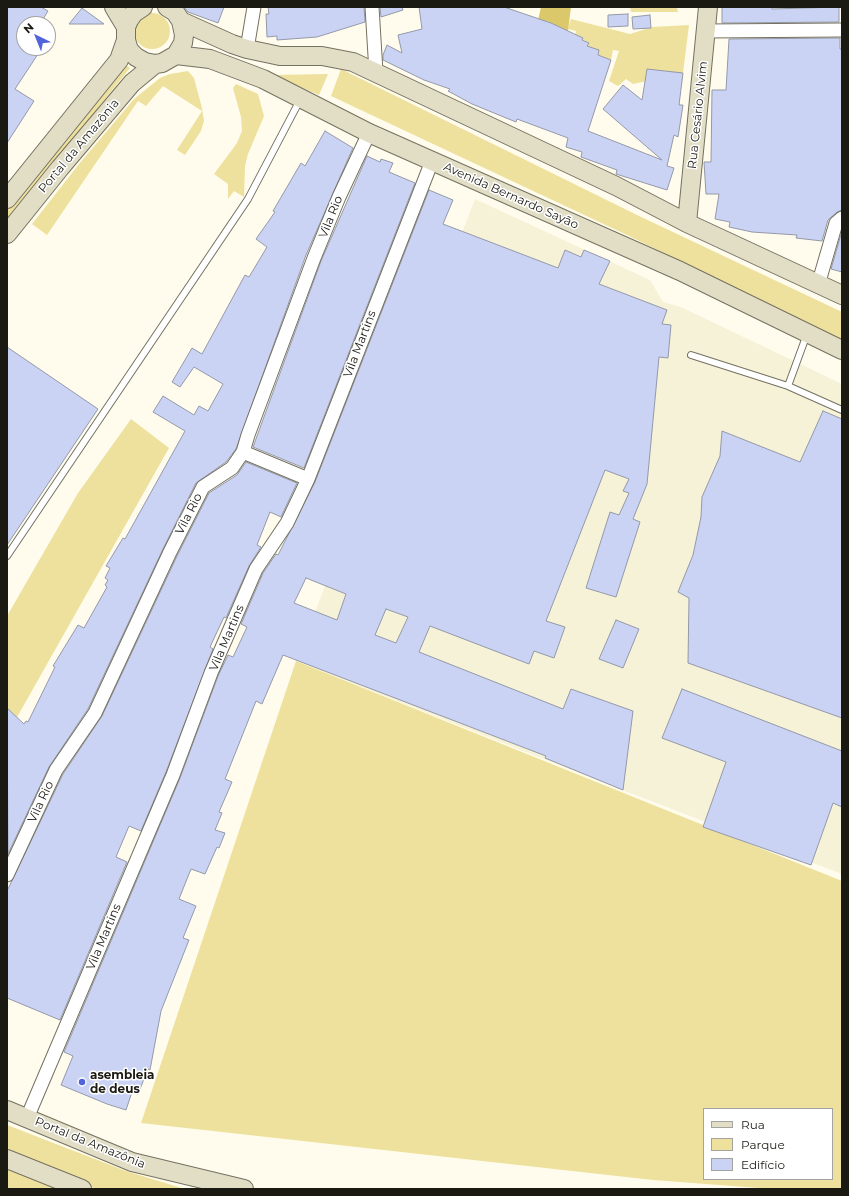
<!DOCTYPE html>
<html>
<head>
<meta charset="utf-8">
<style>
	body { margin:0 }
	#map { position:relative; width:849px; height:1196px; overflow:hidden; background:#fffced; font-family:Montserrat,sans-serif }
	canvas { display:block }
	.frame { position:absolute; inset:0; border:8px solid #1a1912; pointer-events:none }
	.legend { position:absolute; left:703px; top:1108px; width:130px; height:72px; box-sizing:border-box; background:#fff; border:1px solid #a3a3a0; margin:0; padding:5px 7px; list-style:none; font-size:12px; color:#1a1912 }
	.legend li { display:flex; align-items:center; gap:8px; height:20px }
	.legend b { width:20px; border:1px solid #a3a3a0 }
	.north { position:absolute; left:16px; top:16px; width:40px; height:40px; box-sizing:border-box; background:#fff; border:1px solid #a3a3a0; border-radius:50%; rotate:317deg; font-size:11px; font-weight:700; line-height:16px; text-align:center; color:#1a1912 }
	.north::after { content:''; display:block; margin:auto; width:14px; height:18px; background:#5264da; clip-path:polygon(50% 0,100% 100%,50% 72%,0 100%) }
</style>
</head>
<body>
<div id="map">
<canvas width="849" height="1196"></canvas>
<div class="frame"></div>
<ul class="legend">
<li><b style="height:5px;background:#e2dec6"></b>Rua</li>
<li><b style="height:11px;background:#eee19d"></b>Parque</li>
<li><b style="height:11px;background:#cad3f4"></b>Edifício</li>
</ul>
<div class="north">N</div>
</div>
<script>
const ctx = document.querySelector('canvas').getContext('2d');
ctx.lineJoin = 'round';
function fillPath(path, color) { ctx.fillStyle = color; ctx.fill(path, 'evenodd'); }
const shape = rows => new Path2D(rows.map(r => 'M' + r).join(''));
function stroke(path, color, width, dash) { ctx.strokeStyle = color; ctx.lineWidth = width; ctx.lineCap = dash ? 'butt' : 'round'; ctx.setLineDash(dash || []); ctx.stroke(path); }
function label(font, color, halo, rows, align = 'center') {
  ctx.font = font + ' Montserrat,sans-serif'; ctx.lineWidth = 3; ctx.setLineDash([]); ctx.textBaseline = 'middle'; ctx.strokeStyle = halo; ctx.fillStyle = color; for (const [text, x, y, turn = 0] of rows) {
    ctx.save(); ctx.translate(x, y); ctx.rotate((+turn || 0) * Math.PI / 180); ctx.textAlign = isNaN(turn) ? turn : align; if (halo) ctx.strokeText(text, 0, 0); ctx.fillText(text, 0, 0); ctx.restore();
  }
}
fillPath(shape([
	[475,199,650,280,663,302,681,307,842,384,842,874,622,790,296,661]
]), '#f6f2d8');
fillPath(shape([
	[630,7,677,7,678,12,631,12],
	'134 31a18 18 0 1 1 36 0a18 18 0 1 1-36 0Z',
	[571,19,630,34,652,27,689,25,683,73,633,84,626,79,618,86,609,81,619,51,613,50,611,60,598,55,599,50,587,46,589,43,575,35,576,31,568,29],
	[124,64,130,68,7,221,7,209],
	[341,69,637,215,842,312,842,341,629,236,331,96],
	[188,71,194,78,202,108,204,121,201,131,185,155,177,150,202,111,163,86,146,106,138,101,47,235,32,224,79,164,134,99,160,78,170,74],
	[328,74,319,95,273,75],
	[236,84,258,94,264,116,248,154,245,166,244,197,234,191,228,199,228,184,214,174,237,143,242,131,241,117,233,88],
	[131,419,169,448,7,735,7,616,78,493],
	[296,661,842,881,842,1189,772,1189,653,1180,141,1123],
	[704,1109,832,1109,832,1179,704,1179],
	[7,1125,126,1171,185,1189,96,1189,7,1152],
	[7,1167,63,1189,7,1189]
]), '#eee19d');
fillPath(shape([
	[541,7,571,7,568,31,547,21,537,25]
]), '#dbc86a');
const building = shape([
	[7,7,41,7,48,11,40,24,24,24,24,48,42,48,15,89,34,101,7,143,7,7],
	[184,7,224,7,218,23,188,12,184,7],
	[268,7,364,7,365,22,317,37,277,40,277,36,267,37,266,14,269,14,268,7],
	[380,7,402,7,403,10,381,17,380,7],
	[419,7,504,7,551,23,583,38,582,40,589,43,587,46,599,50,598,55,611,60,588,131,662,160,603,109,623,85,642,100,647,69,683,73,679,105,683,105,681,118,678,137,674,135,667,166,674,168,667,190,616,174,617,170,581,157,582,152,566,147,568,138,517,119,516,122,472,104,448,91,450,89,424,80,383,60,383,55,387,45,402,53,398,35,422,29,419,7],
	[722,7,772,7,772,9,839,7,839,22,722,23,722,7],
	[82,8,104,24,69,24,82,8],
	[628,14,628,26,608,27,608,15,628,14],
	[650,15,651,28,633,29,632,17,650,15],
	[840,38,840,49,842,49,842,210,837,212,828,220,822,241,796,238,797,235,752,232,729,227,730,222,715,219,719,194,706,194,704,162,711,162,712,90,726,90,729,39,840,38],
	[325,131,353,148,352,150,306,255,236,449,226,462,196,483,163,549,88,709,49,767,8,854,7,708,24,724,26,721,28,722,55,667,53,666,78,625,84,628,107,587,105,585,108,580,105,578,110,568,106,566,123,538,125,539,185,431,153,412,163,396,194,415,199,406,208,411,223,384,194,367,180,387,172,382,192,348,202,354,245,275,249,277,267,247,256,239,275,212,273,211,301,163,305,166,325,131],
	[367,156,380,162,381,159,393,163,389,172,415,183,304,468,253,447,321,261,367,156],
	[429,190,453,200,443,224,558,268,565,250,581,257,584,250,610,261,599,284,667,310,662,324,671,325,668,358,659,357,647,484,633,519,640,522,616,597,586,588,610,512,619,515,629,493,623,491,629,479,605,470,546,621,565,627,554,658,534,651,529,664,430,626,419,652,563,709,571,689,633,711,623,790,545,758,546,756,283,655,262,704,256,701,225,779,232,782,219,812,222,813,215,830,225,833,219,848,217,847,205,874,191,869,179,899,196,906,183,938,189,940,161,1011,150,1070,148,1069,138,1094,132,1092,126,1110,107,1104,61,1085,73,1056,64,1052,180,778,218,676,228,655,233,657,247,627,241,624,263,573,276,554,278,555,315,482,429,190],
	[306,578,346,594,337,620,294,603,306,578],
	[386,609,408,617,396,643,375,635,386,609],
	[842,231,842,272,831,269,842,231],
	[7,347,98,409,7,545,7,347],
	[823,411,842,419,842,718,688,663,689,598,678,592,693,555,701,517,702,497,720,456,722,431,800,462,823,411],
	[246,462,297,483,281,517,270,512,257,545,261,547,249,566,226,618,224,617,210,647,213,649,166,772,141,831,129,826,116,857,127,862,60,1020,7,998,7,891,63,774,102,716,177,556,209,493,237,475,246,462],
	[616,620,639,629,623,668,599,659,616,620],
	[682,689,842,751,842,807,833,803,811,865,703,827,726,762,662,738,682,689]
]);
fillPath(building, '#cad3f4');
stroke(building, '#9499a9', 1);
const lane = shape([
	[691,355,788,386,842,410],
	[788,386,807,334],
	[7,556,248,199,300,100]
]);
const street = shape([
	[372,7,376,72],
	[706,31,842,30],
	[247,49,254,7],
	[818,285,836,223,842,218],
	[243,452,308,479],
	[7,875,56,770,95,713,170,552,203,487,232,468,243,452,248,435,314,258,339,197,369,133],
	[27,1118,173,775,211,673,256,569,287,523,308,479,432,161]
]);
const secondary = shape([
	[114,7,126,27],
	[143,7,134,13,129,20,126,27,126,40,129,50,136,57,145,62,155,64,162,63,176,55,183,43,184,35,181,21,175,12,167,7],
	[181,21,232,44,247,49,280,56,322,56,353,62,616,186,687,223,842,295],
	[176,55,210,59,263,79,369,133,680,271,842,350],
	[7,199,119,60,126,40],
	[687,223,708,7],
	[7,234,60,168,132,83,155,64],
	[7,1110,132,1162,244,1189],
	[7,1159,82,1189]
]);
stroke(lane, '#747161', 8);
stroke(street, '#747161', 15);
stroke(secondary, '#747161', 20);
stroke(lane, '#fff', 6);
stroke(street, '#fff', 13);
stroke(secondary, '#e2dec6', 18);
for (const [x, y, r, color] of [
	[82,1082,4,"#5264da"]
]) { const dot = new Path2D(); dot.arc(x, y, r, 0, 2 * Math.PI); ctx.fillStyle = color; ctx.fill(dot); stroke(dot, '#fff', 1.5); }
label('12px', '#1a1912', '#fff', [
	["Rua Cesário Alvim",698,115,-84],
	["Portal da Amazônia",79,146,-50],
	["Avenida Bernardo Sayão",511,196,24],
	["Vila Rio",331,217,-68],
	["Vila Martins",360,344,-69],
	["Vila Rio",189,514,-63],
	["Vila Martins",227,638,-67],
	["Vila Rio",41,802,-65],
	["Vila Martins",104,937,-67],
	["Portal da Amazônia",90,1143,22]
]);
label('bold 12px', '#1a1912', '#fff', [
	["asembleia",90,1075],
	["de deus",90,1089]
], 'left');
</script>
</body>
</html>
